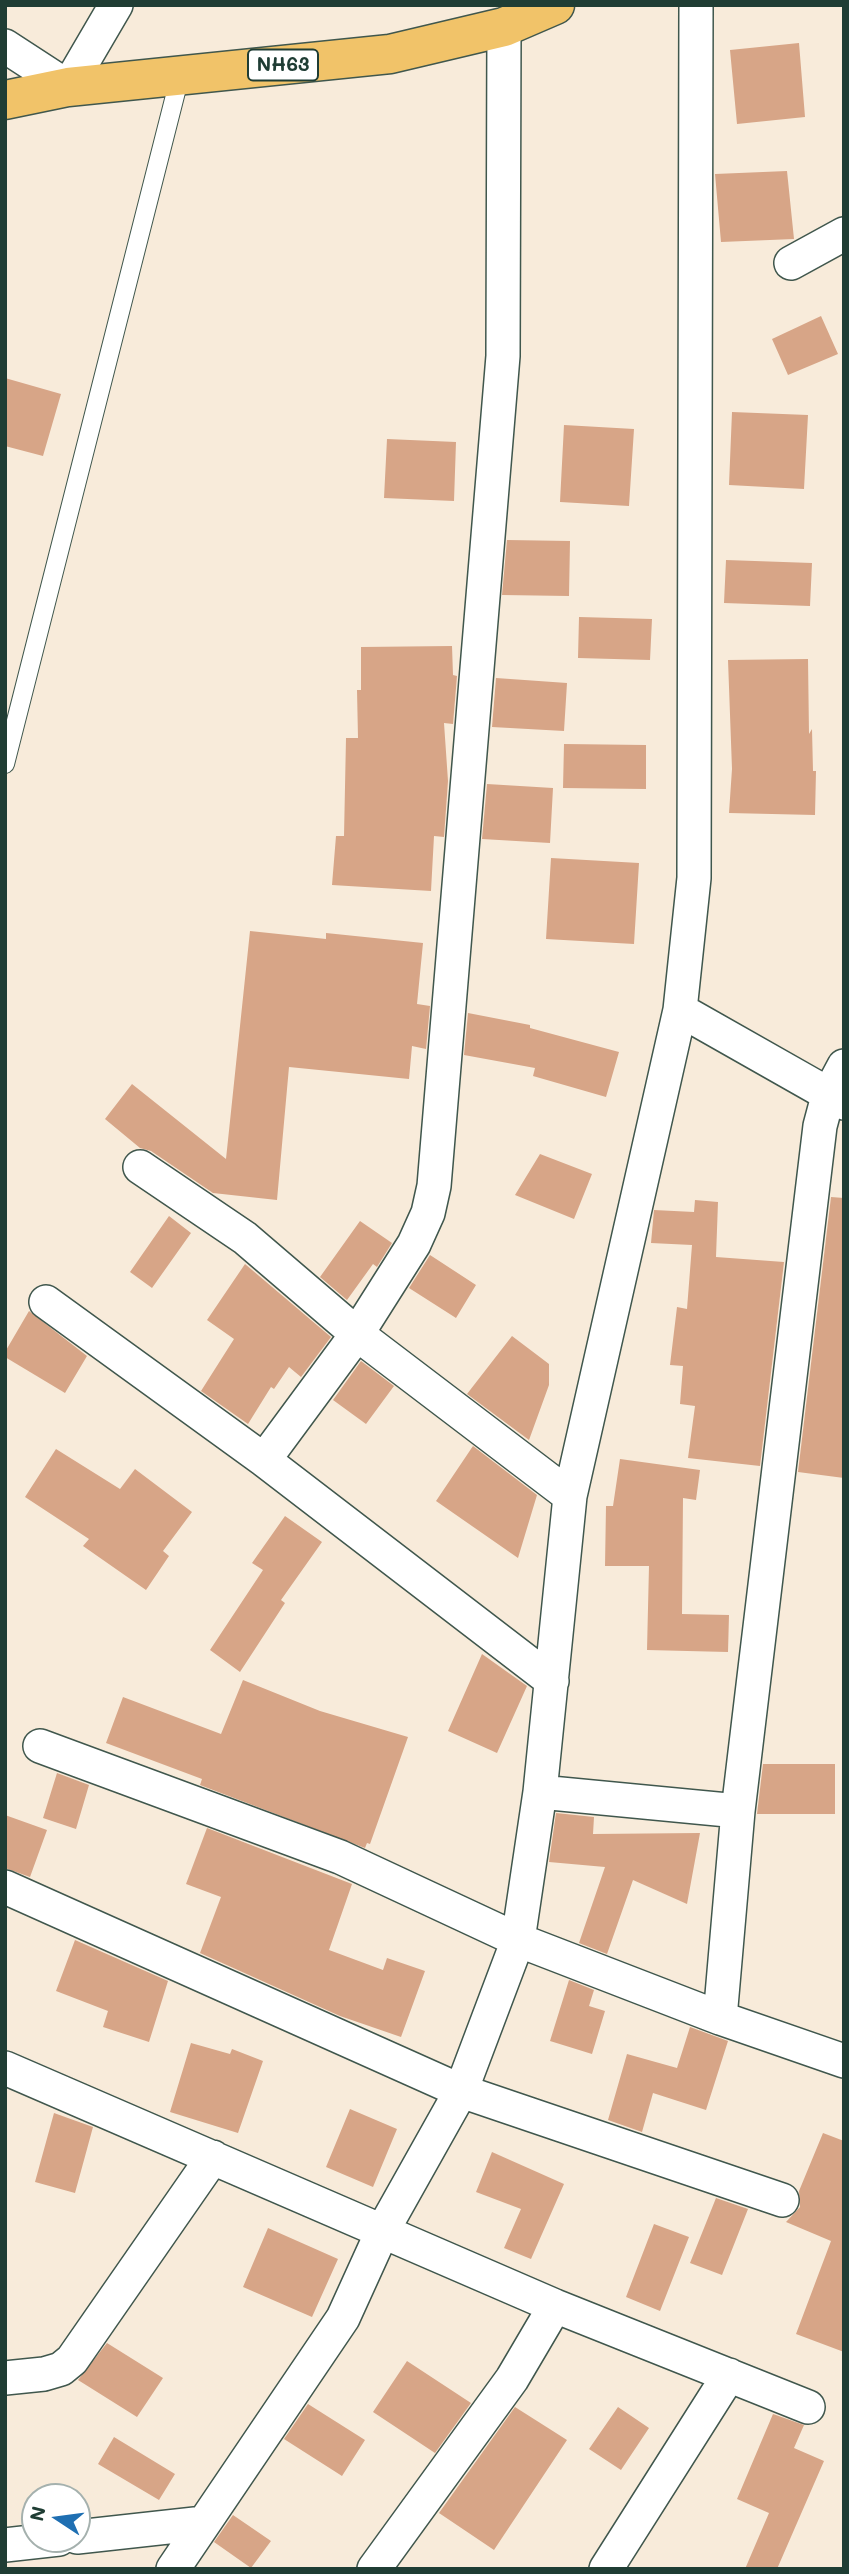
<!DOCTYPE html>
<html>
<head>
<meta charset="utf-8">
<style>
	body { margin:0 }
	#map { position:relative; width:849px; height:2574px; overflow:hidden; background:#f8ebda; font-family:Mali,sans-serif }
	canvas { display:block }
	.frame { position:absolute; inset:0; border:7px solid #1f3d34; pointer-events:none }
	.north { position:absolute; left:21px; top:2483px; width:70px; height:70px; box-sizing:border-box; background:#fff; border:2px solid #a5b1ae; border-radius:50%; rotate:283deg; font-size:19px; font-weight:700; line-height:28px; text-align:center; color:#1f3d34 }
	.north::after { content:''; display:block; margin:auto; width:24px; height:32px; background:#1f6fb2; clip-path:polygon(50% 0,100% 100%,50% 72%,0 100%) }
</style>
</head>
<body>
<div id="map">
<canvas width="849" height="2574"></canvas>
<div class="frame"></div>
<div class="north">N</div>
</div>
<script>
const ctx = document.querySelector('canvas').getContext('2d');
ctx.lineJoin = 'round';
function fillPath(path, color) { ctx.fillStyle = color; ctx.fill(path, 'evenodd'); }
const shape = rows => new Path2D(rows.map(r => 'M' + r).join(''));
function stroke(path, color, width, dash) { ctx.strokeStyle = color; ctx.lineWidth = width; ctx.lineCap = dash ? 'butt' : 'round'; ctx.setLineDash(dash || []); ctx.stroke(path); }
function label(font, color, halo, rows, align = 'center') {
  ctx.font = font + ' Mali,sans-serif'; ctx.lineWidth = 5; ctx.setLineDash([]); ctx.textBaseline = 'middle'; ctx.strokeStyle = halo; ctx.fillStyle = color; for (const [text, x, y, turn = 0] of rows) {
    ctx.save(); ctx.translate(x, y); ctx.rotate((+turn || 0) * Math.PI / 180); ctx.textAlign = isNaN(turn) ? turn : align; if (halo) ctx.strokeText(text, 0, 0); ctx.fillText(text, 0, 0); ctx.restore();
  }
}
fillPath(shape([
	[799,43,805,117,737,124,730,50],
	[787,171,794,239,721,242,715,174],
	[821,316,838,354,788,375,772,339],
	[5,378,61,394,43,456,5,446],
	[732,412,808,415,804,489,729,485],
	[564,425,634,429,629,506,560,502],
	[387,439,456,442,454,501,384,498],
	[507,540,570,541,569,596,502,595],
	[726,560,812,563,810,606,724,603],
	[579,617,652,619,650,660,578,658],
	[452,646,453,675,457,676,453,724,444,723,448,781,444,837,434,836,431,891,332,885,336,836,344,836,346,738,358,738,357,690,361,690,361,647],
	[808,659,809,734,812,729,813,771,816,771,815,815,729,813,732,769,728,660],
	[496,678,567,683,564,731,492,727],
	[564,744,646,745,646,789,563,788],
	[487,784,553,788,550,843,482,839],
	[551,858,639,863,634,944,546,939],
	[250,931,326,939,326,933,423,943,417,1004,430,1006,426,1049,412,1046,409,1079,289,1067,277,1200,213,1193,151,1151,140,1148,105,1119,132,1084,226,1159],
	[468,1013,530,1025,530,1028,619,1052,606,1097,533,1076,535,1068,464,1055],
	[540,1154,592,1174,574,1219,515,1195],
	[831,1197,844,1198,844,1478,798,1472],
	[695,1200,718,1202,716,1257,784,1262,760,1466,688,1458,695,1406,680,1404,683,1366,670,1365,677,1307,687,1309,692,1245,651,1243,654,1210,694,1212],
	[169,1216,191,1233,152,1288,130,1272],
	[360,1221,392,1243,377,1267,373,1264,347,1300,320,1277],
	[430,1255,476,1285,456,1318,409,1288],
	[245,1264,331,1337,301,1377,289,1367,274,1389,271,1387,248,1424,201,1391,234,1339,207,1320],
	[29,1311,87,1356,65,1393,5,1357,5,1352],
	[512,1336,549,1364,549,1385,529,1440,467,1394],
	[361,1361,394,1386,366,1424,333,1400],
	[473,1446,537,1495,518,1558,436,1501],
	[56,1449,120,1489,135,1469,192,1512,163,1551,169,1556,146,1590,83,1546,89,1539,25,1497],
	[620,1459,700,1470,696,1500,683,1498,682,1614,729,1615,728,1652,647,1650,649,1566,605,1566,606,1506,613,1506],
	[285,1516,322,1542,281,1600,285,1603,240,1672,210,1650,263,1570,252,1563],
	[482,1654,527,1686,497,1753,448,1731],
	[243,1680,320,1711,408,1737,370,1844,367,1843,365,1848,200,1785,202,1779,106,1743,123,1697,221,1734],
	[763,1764,835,1764,835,1814,757,1814],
	[57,1773,89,1785,76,1829,43,1818],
	[556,1813,594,1817,593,1834,700,1833,687,1904,633,1880,607,1954,579,1943,605,1867,549,1862],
	[5,1815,47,1830,30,1877,5,1868],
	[207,1828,352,1884,329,1950,383,1970,387,1958,425,1971,401,2037,340,2016,200,1953,221,1897,186,1884],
	[75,1940,168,1981,149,2042,103,2027,108,2011,56,1991],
	[569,1980,594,1990,589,2006,605,2011,592,2054,550,2041],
	[690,2027,728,2041,706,2110,653,2093,642,2132,608,2120,627,2054,677,2068],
	[191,2043,230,2054,232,2049,263,2061,238,2133,170,2112],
	[350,2109,397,2129,373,2187,326,2167],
	[54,2113,93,2127,75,2193,35,2182],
	[823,2133,844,2141,844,2352,796,2334,831,2241,786,2222,800,2207,799,2191],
	[492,2152,564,2184,531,2259,504,2248,521,2209,476,2192],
	[716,2198,748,2209,722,2275,690,2263],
	[654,2224,689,2237,660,2311,626,2297],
	[268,2228,338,2259,312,2317,243,2287],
	[107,2343,163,2378,137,2417,78,2380],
	[407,2361,471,2403,435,2453,373,2412],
	[308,2404,365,2440,342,2476,284,2439],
	[515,2407,567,2440,494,2550,439,2513],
	[618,2407,649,2428,621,2470,589,2449],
	[773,2414,804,2425,794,2448,824,2461,777,2569,745,2569,769,2513,737,2499],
	[114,2437,175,2474,159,2500,98,2464],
	[233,2515,271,2541,251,2568,214,2542]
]), '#d7a587');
const service = shape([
	[5,764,180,76]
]);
const minor = shape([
	[5,46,68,87,116,5],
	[791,263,844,234],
	[680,1010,844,1103],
	[140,1167,245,1238,357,1334,570,1496],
	[46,1302,264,1460,552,1681],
	[264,1460,357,1334,414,1244,428,1213,434,1186,503,356,504,27],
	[40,1746,340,1857,518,1940,720,2018,844,2061],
	[540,1792,738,1811],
	[5,1887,461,2091,782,2200],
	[720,2018,738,1811,820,1126,828,1096,844,1066],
	[5,2068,555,2306,808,2407],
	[5,2378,44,2374,61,2369,72,2360,213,2157],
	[77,2537,204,2523],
	[5,2545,59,2539],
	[173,2569,343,2318,383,2230,461,2091,518,1940,540,1792,570,1496,680,1010,694,878,696,5],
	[374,2569,512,2379,555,2306],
	[606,2569,729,2375]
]);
const trunk = shape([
	[5,100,68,87,390,54,504,27,555,5]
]);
stroke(service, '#40574d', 20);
stroke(minor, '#40574d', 36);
stroke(trunk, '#40574d', 41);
stroke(service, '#fff', 18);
stroke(minor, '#fff', 33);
stroke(trunk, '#f1c369', 38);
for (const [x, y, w] of [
	[283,65,70]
]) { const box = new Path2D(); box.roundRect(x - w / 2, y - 15.5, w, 31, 5); ctx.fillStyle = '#fff'; ctx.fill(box); stroke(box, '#1f3d34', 2); }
label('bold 19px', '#1f3d34', null, [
	["NH63",283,65]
]);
</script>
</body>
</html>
